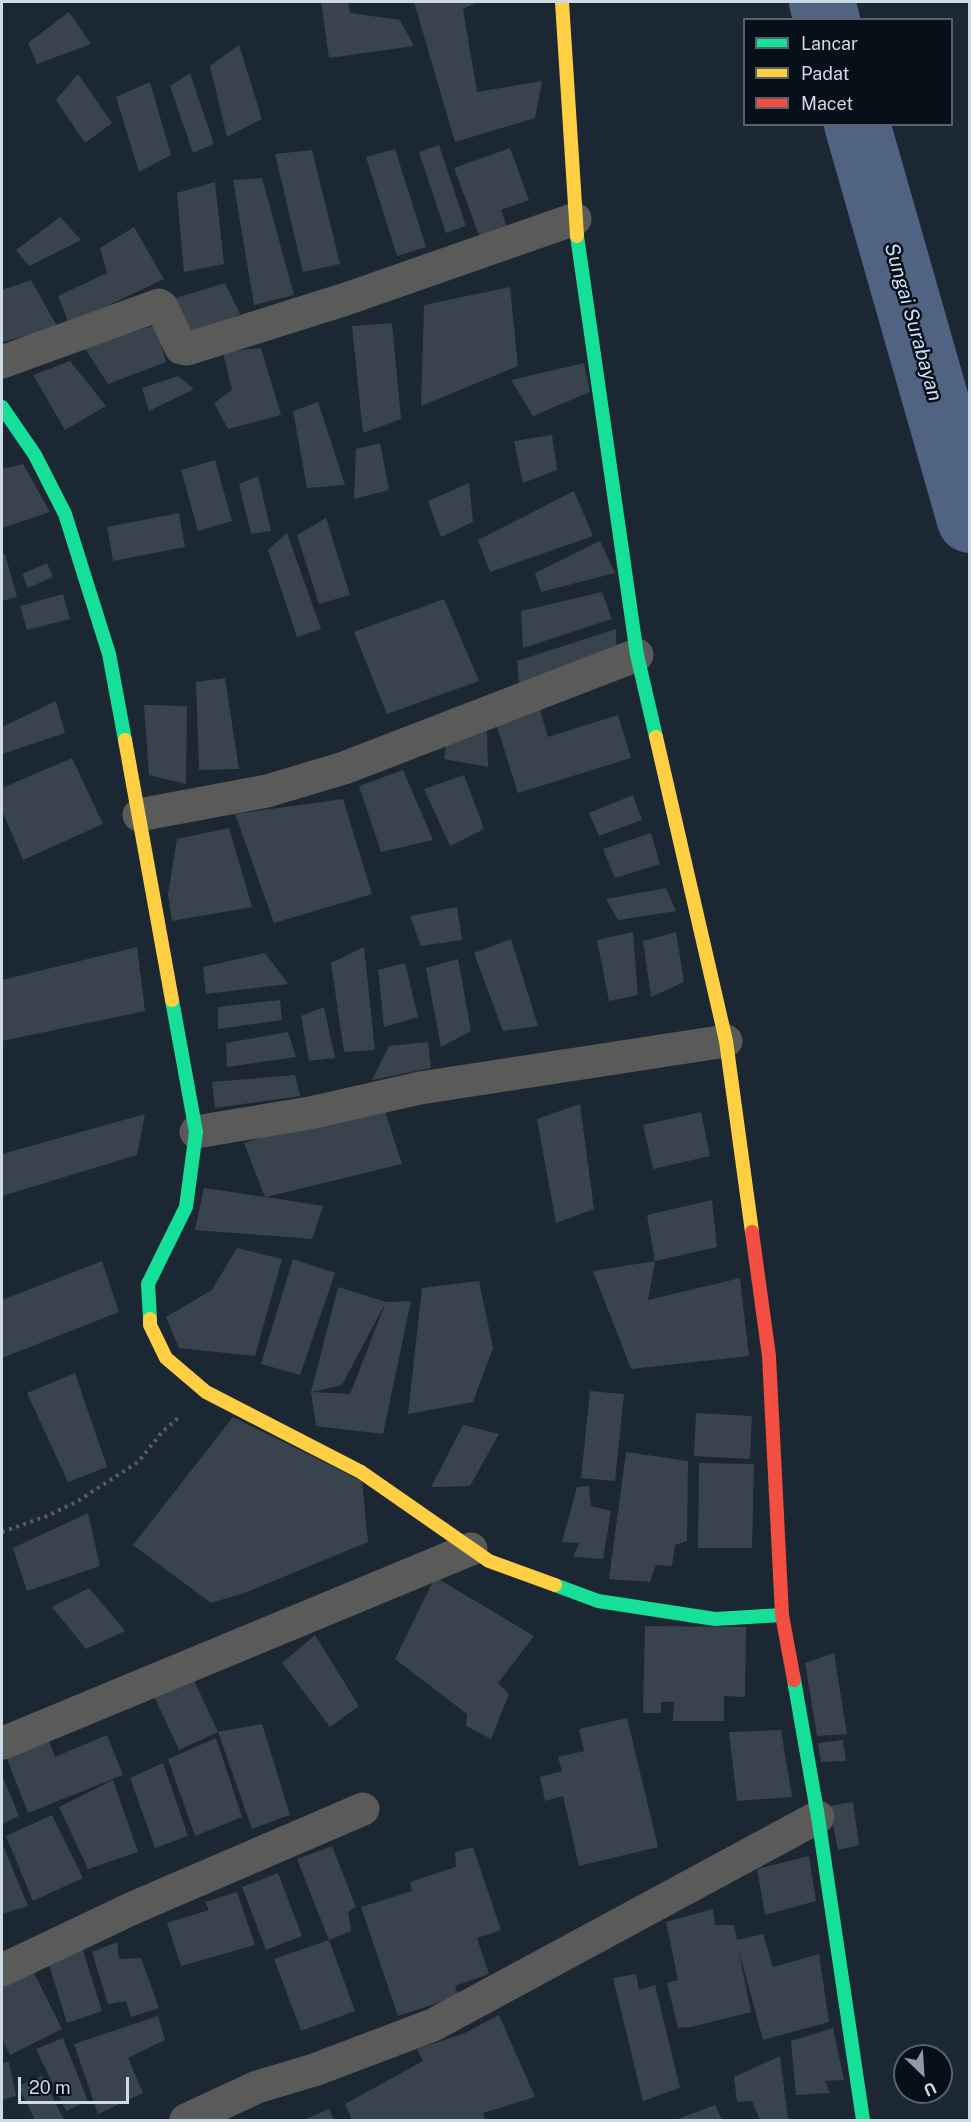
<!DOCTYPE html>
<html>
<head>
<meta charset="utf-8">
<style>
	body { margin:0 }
	#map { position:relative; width:971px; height:2122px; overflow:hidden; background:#1b2732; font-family:"Public Sans",sans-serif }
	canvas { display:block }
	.frame { position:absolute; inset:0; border:3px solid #ccdae6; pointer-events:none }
	.legend { position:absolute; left:743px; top:18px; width:210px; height:108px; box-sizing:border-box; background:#071018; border:2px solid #56616a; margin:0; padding:8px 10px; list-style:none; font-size:18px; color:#ccdae6 }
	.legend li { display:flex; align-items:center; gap:12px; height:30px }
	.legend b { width:30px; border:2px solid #56616a }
	.north { position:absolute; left:893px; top:2044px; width:60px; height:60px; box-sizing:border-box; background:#071018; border:2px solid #56616a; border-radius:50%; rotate:155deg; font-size:16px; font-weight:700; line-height:24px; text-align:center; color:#ccdae6 }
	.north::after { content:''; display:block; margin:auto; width:21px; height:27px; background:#8e9ba7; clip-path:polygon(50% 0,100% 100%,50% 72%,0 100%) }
	.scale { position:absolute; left:18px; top:2077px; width:111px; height:27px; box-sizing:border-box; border:3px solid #ccdae6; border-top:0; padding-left:8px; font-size:18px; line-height:21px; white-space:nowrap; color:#ccdae6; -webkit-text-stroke:4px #071018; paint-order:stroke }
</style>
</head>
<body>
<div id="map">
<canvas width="971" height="2122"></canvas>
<div class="frame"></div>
<ul class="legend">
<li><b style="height:8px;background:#16e098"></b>Lancar</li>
<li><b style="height:8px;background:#ffcf43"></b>Padat</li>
<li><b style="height:8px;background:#f24e42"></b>Macet</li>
</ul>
<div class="north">U</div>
<div class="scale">20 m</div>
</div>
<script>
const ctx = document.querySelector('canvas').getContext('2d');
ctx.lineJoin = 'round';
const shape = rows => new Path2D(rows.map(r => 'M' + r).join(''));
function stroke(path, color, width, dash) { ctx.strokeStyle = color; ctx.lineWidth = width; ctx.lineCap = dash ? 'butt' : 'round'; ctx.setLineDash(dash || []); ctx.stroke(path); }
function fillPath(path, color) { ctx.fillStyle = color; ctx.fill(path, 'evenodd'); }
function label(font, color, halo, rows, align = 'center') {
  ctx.font = font + ' "Public Sans",sans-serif'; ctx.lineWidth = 5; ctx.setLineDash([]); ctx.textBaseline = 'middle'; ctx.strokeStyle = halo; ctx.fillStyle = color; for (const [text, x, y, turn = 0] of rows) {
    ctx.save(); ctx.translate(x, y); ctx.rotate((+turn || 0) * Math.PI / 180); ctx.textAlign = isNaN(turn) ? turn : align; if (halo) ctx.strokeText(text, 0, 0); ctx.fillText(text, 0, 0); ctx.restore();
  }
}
stroke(shape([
	[822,2,827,20],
	[857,124,970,520]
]), '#506382', 66);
fillPath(shape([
	[321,2,348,2,350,13,400,20,414,46,329,58],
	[414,2,477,2,463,9,477,92,542,81,535,118,455,142],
	[69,12,91,44,37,64,28,43],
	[239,45,262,119,227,137,210,66],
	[190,73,214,144,193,153,170,86],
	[78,74,112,123,85,143,56,100],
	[150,82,171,155,139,172,116,97],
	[439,145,466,226,446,233,419,152],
	[510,148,529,200,501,210,509,233,482,243,454,168],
	[395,149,426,247,397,256,366,157],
	[312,150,340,264,303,272,275,154],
	[262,178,294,295,254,305,233,180],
	[215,182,224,264,184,272,177,193],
	[60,217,81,240,29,266,16,250],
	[134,227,164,279,69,324,58,296,107,273,100,248],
	[31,280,58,328,2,342,2,290],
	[225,283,240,314,192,334,176,298],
	[510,287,518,366,421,406,424,305],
	[392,323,401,419,363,433,352,326],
	[156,325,166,362,108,384,84,347],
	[261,348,281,415,228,429,214,403,232,390,223,352],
	[70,361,106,406,65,430,33,375],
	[584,363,590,392,533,416,511,380],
	[178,376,194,389,149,411,142,388],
	[318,402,345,485,307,488,293,411],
	[552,435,557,470,523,483,514,441],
	[380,443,389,490,354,499,356,449],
	[215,460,232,521,198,531,181,470],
	[23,464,50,512,2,528,2,469],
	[258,476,271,531,251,534,239,484],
	[469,483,473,522,441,537,428,501],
	[574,491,593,536,490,572,478,540],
	[179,513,185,547,113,561,107,527],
	[326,518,350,595,319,604,297,535],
	[287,533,321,629,297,637,268,550],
	[600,541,615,573,541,592,535,573],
	[5,554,17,597,2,601,2,555],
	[47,563,53,577,28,588,22,574],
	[602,592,612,619,523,648,521,611],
	[63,594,70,619,27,630,20,606],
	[444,599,479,681,387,714,354,632],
	[616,629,616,651,519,684,517,661],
	[225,678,239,769,199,770,196,682],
	[537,700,548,737,618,715,631,758,518,793,493,714],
	[56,701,65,733,2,754,2,727],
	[144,705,187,706,186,784,149,775],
	[487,731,488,767,444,759,448,733],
	[72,758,103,824,23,860,2,810,2,788],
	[403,770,433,840,381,852,359,786],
	[464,775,484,829,450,846,424,789],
	[633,795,642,820,599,836,589,813],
	[343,799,372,894,274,923,235,814],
	[229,828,252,907,172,921,168,894,177,839],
	[651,833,660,864,615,878,603,849],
	[666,888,676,911,618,920,606,899],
	[457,907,462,940,421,946,410,916],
	[633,932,638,995,609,1001,597,940],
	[676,932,684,982,651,997,643,941],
	[511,939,538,1026,503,1031,474,953],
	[137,947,145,1011,2,1041,2,980],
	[364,947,375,1050,344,1052,331,963],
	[265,953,288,984,206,994,203,967],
	[458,959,471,1031,441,1047,426,968],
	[405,963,418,1017,384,1027,378,970],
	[280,1000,282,1020,218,1029,218,1007],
	[324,1007,335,1058,309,1061,301,1016],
	[288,1032,296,1057,227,1067,226,1043],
	[428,1042,431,1068,372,1080,389,1046],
	[295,1075,300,1096,215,1108,212,1082],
	[381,1099,402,1164,266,1197,323,1206,312,1239,195,1230,204,1188,265,1197,244,1143],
	[580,1104,594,1209,556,1223,537,1119],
	[701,1112,710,1156,653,1169,643,1125],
	[145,1114,137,1155,2,1196,2,1154],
	[712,1200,717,1247,655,1261,647,1215],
	[237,1248,282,1259,255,1356,179,1348,166,1317,212,1290],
	[293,1259,335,1273,300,1375,261,1364],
	[102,1261,119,1312,2,1358,2,1300],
	[655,1261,648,1300,740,1278,749,1356,631,1369,593,1271],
	[479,1281,493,1348,473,1402,408,1414,422,1288],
	[338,1287,386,1302,342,1385,311,1392,350,1394,386,1302,411,1301,383,1434,316,1426,311,1392],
	[75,1373,107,1467,68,1482,27,1393],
	[590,1391,624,1394,615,1481,581,1478],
	[696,1413,752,1416,750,1459,694,1456],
	[233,1417,362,1481,368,1542,247,1592,211,1603,133,1545],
	[463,1425,499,1434,470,1486,431,1487],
	[626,1452,688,1461,687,1541,675,1545,672,1566,656,1565,650,1582,609,1579],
	[699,1463,754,1464,752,1548,698,1548],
	[589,1486,591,1506,611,1511,603,1559,573,1557,579,1543,562,1542,577,1487],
	[88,1513,100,1566,27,1591,13,1548],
	[435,1577,534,1636,498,1683,509,1694,491,1739,466,1726,467,1714,395,1659],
	[89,1588,125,1631,86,1649,52,1607],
	[645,1626,746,1627,745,1697,724,1696,724,1721,673,1721,674,1702,661,1702,661,1713,643,1713],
	[315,1635,359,1706,330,1727,282,1663],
	[834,1653,847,1734,817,1736,805,1663],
	[191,1674,218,1732,179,1750,152,1692],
	[627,1718,658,1847,579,1866,563,1796,545,1801,540,1777,562,1771,558,1757,584,1751,579,1729],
	[262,1724,290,1815,252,1829,218,1732],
	[781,1730,792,1797,737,1801,729,1732],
	[107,1735,123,1775,28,1813,6,1756,48,1739,55,1757],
	[216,1738,242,1817,195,1836,168,1759],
	[843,1740,846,1761,821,1762,818,1743],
	[163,1763,188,1836,155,1848,130,1778],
	[2,1775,19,1816,2,1824],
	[113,1780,138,1852,88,1869,59,1807],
	[853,1802,859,1845,838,1850,829,1806],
	[52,1815,83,1878,33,1901,6,1836],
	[2,1843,28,1906,2,1914],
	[332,1846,356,1907,348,1912,351,1931,329,1940,297,1859],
	[473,1847,501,1930,477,1938,489,1974,455,1986,459,1996,398,2016,361,1907,412,1891,410,1882,456,1867,455,1852],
	[809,1856,816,1901,765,1915,757,1869],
	[278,1873,302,1936,266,1950,242,1887],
	[237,1892,255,1945,181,1966,167,1923,209,1910,205,1902],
	[713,1909,715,1925,734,1925,737,1940,763,1934,773,1967,819,1954,829,2022,763,2040,738,1948,751,2012,691,2027,678,2028,667,1983,678,1980,666,1922],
	[329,1940,355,2011,301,2031,274,1959],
	[117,1942,119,1959,141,1958,159,2008,131,2017,126,2001,108,2004,92,1952],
	[81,1944,102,2011,67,2023,45,1952],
	[31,1967,62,2029,10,2055,2,2038,2,1981],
	[636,1974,639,1990,655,1985,680,2088,643,2101,613,1978],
	[499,2015,535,2097,483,2113,485,2120,352,2120,345,2104,423,2061,417,2049,465,2033],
	[158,2016,165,2040,128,2058,143,2093,98,2114,74,2044],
	[833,2028,844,2080,825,2081,830,2093,796,2095,791,2041],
	[63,2038,88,2101,66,2111,36,2049],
	[780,2056,788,2120,760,2120,752,2101,737,2102,734,2077],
	[9,2062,16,2096,2,2100,2,2063],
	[42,2076,64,2120,35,2120,18,2086],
	[715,2105,722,2120,675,2120],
	[329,2109,334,2120,304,2120]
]), '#38434d');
stroke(shape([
	[2,1532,47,1516,78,1501,138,1462,162,1432,179,1417]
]), '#5a5d5e', 4, [3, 4.5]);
stroke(shape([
	[2,362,159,305,162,307,181,348,187,349,346,299,575,219],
	[139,815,267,791,344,768,637,655],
	[196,1132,310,1113,420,1088,726,1041],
	[3,1743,471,1549],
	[2,1970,133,1908,363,1809],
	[186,2120,257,2087,314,2070,433,2025,818,1817]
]), '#5a5a58', 33);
stroke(shape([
	[577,236,637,655,656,737],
	[2,407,35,455,65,514,109,654,125,740],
	[150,1319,148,1284,186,1207,196,1132,172,1000],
	[555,1585,598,1601,715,1619,782,1615],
	[794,1680,818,1817,863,2120]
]), '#16e098', 14);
stroke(shape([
	[562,2,577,236],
	[656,737,726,1041,752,1232],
	[125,740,172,1000],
	[150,1319,150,1325,166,1358,206,1392,361,1472,489,1561,555,1585]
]), '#ffcf43', 14);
stroke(shape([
	[752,1232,769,1356,782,1615,794,1680]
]), '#f24e42', 14);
label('italic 20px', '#d0def6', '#071018', [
	["Sungai Surabayan",913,322,74]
]);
</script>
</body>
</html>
